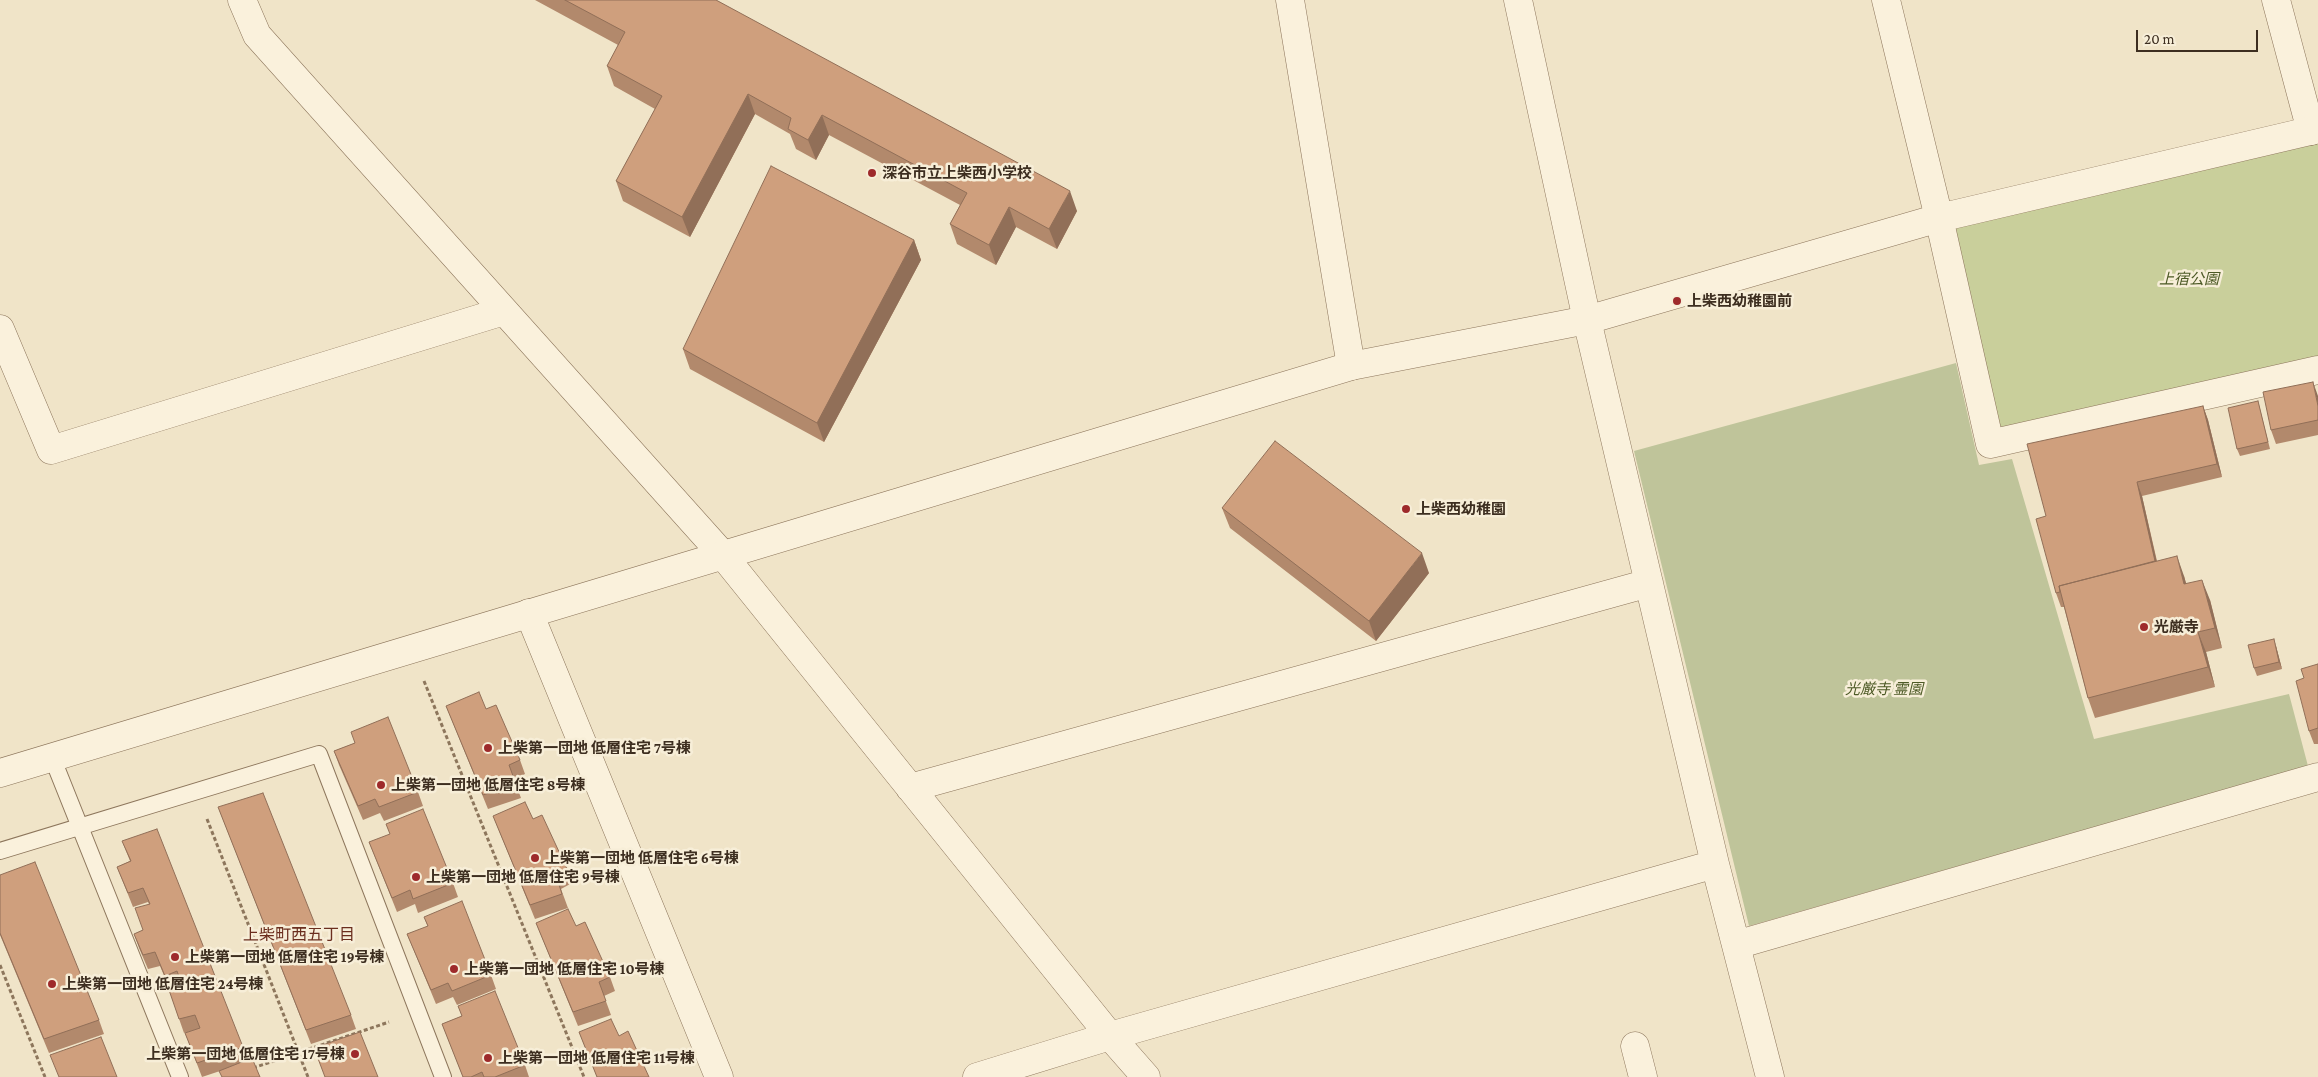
<!DOCTYPE html>
<html>
<head>
<meta charset="utf-8">
<style>
	body { margin:0 }
	#map { position:relative; width:2318px; height:1077px; overflow:hidden; background:#f0e4c8; font-family:"Crimson Pro",serif }
	canvas { display:block }
	.scale { position:absolute; left:2136px; top:30px; width:122px; height:22px; box-sizing:border-box; border:2px solid #3d2e20; border-top:0; padding-left:6px; font-size:15px; line-height:18px; white-space:nowrap; color:#3d2e20; -webkit-text-stroke:4px #f7eed8; paint-order:stroke }
</style>
</head>
<body>
<div id="map">
<canvas width="2318" height="1077"></canvas>
<div class="scale">20 m</div>
</div>
<script>
const ctx = document.querySelector('canvas').getContext('2d');
ctx.lineJoin = 'round';
function fillPath(path, color) { ctx.fillStyle = color; ctx.fill(path, 'evenodd'); }
const shape = rows => new Path2D(rows.map(r => 'M' + r).join(''));
function stroke(path, color, width, dash) { ctx.strokeStyle = color; ctx.lineWidth = width; ctx.lineCap = dash ? 'butt' : 'round'; ctx.setLineDash(dash || []); ctx.stroke(path); }
function label(font, color, halo, rows, align = 'center') {
  ctx.font = font + ' "Crimson Pro","Noto Sans JP",serif'; ctx.lineWidth = 5; ctx.setLineDash([]); ctx.textBaseline = 'middle'; ctx.strokeStyle = halo; ctx.fillStyle = color; for (const [text, x, y, turn = 0] of rows) {
    ctx.save(); ctx.translate(x, y); ctx.rotate((+turn || 0) * Math.PI / 180); ctx.textAlign = isNaN(turn) ? turn : align; if (halo) ctx.strokeText(text, 0, 0); ctx.fillText(text, 0, 0); ctx.restore();
  }
}
fillPath(shape([
	[2318,127,2318,370,1990,444,1939,218]
]), '#c9cf9b');
fillPath(shape([
	[1956,363,1979,465,2012,459,2094,739,2289,694,2308,766,1749,926,1634,451]
]), '#bfc49a');
const service = shape([
	[52,757,180,1077],
	[0,851,319,754,443,1077]
]);
const minor = shape([
	[242,0,257,35,722,554,1110,1036,1146,1077],
	[1290,0,1351,366],
	[1518,0,1587,320,1715,864,1770,1077],
	[2276,0,2311,131],
	[1939,218,1990,444,2318,370],
	[0,329,51,450,504,311],
	[529,613,719,1077],
	[910,788,1649,583],
	[1736,945,2318,777],
	[1635,1046,1643,1077],
	[977,1077,1110,1036,1715,864]
]);
const tertiary = shape([
	[1886,0,1939,218],
	[0,773,1351,366,1587,320,1939,218,2318,129]
]);
stroke(service, '#8d765c', 18);
stroke(minor, '#8d765c', 29);
stroke(tertiary, '#8d765c', 29);
stroke(shape([
	[424,681,584,1077],
	[207,819,308,1077],
	[0,965,45,1077],
	[253,1068,389,1022]
]), '#8d765c', 3, [4, 2.5]);
stroke(service, '#faf1dc', 16);
stroke(minor, '#faf1dc', 28);
stroke(tertiary, '#faf1dc', 28);
fillPath(shape([
	[535,0,716,0,1077,211,1057,249,1016,227,996,265,957,244,950,224,960,205,829,135,816,160,796,149,790,134,755,114,690,237,623,201,616,181,655,109,614,86,607,66,618,45],
	[914,240,921,260,824,442,690,369,683,349],
	[2318,397,2318,435,2276,444,2271,430],
	[2258,401,2270,449,2240,456,2237,449],
	[2203,406,2208,420,2222,477,2142,496,2157,561,2184,576,2186,584,2210,600,2222,648,2206,652,2215,687,2095,718,2088,698,2064,607,2061,607,2056,593,2046,516],
	[1222,508,1429,573,1376,641,1230,528],
	[2276,646,2282,669,2257,676,2254,668],
	[2318,664,2318,744,2314,744,2309,731,2304,678],
	[446,706,486,709,520,760,525,774,514,779,521,798,488,809],
	[355,743,418,792,423,806,384,821,380,813,363,820,339,765,334,751],
	[218,807,351,1015,356,1029,311,1044],
	[493,816,533,819,567,869,572,883,561,889,568,908,535,919],
	[122,841,243,1047,248,1060,260,1077,222,1077,220,1071,202,1077,185,1033,192,1031,184,1033,169,990,170,990,160,966,148,969,139,948,134,934,143,930,149,904,148,902,133,907,117,867,130,861],
	[369,842,453,883,458,897,418,913,415,904,397,912],
	[0,875,99,1020,104,1034,49,1053,0,935],
	[424,917,491,975,496,989,457,1005,453,997,436,1004,407,934,428,927],
	[536,923,576,926,610,977,615,991,604,996,611,1015,578,1026],
	[458,1006,525,1065,529,1077,463,1077,442,1024,462,1016],
	[579,1032,619,1036,649,1077,597,1077]
]), '#b2896c');
fillPath(shape([
	[748,94,755,114,690,237,682,217],
	[822,115,829,135,816,160,808,140],
	[1070,191,1077,211,1057,249,1049,229],
	[1009,207,1016,227,996,265,989,245],
	[914,240,921,260,824,442,817,423],
	[2313,382,2318,396,2318,406],
	[2203,406,2208,420,2222,477,2217,464],
	[2137,482,2142,496,2161,581,2156,568],
	[1422,553,1429,573,1376,641,1369,621],
	[2177,556,2184,576,2192,604,2184,584],
	[2202,580,2210,600,2222,648,2215,628],
	[2198,632,2206,652,2215,687,2208,667],
	[2274,639,2276,646,2282,669,2279,662]
]), '#916f58');
const building = shape([
	[565,0,716,0,1070,191,1049,229,1009,207,989,245,950,224,967,193,822,115,808,140,788,129,791,118,748,94,682,217,616,181,662,96,607,66,625,32,565,0],
	[771,166,914,240,817,423,683,349,771,166],
	[2313,382,2318,406,2318,420,2271,430,2263,392,2313,382],
	[2258,401,2268,442,2237,449,2228,408,2258,401],
	[2203,406,2217,464,2137,482,2155,561,2059,586,2060,592,2056,593,2036,519,2046,516,2027,444,2203,406],
	[1275,441,1422,553,1369,621,1222,508,1275,441],
	[2177,556,2184,584,2202,580,2215,628,2198,632,2208,667,2088,698,2059,586,2177,556],
	[2274,639,2279,662,2254,668,2248,645,2274,639],
	[2318,664,2318,728,2309,731,2296,681,2304,678,2301,669,2318,664],
	[479,692,486,709,496,705,520,760,509,765,516,784,483,795,446,706,479,692],
	[388,717,418,792,379,807,375,799,358,806,334,751,355,743,351,732,388,717],
	[263,793,351,1015,306,1030,218,807,263,793],
	[525,802,533,819,542,815,567,869,556,875,562,894,530,905,493,816,525,802],
	[423,809,453,883,413,899,410,890,392,898,369,842,390,834,386,824,423,809],
	[157,829,243,1047,197,1063,185,1033,200,1028,195,1015,179,1019,169,990,182,985,177,971,165,976,155,952,143,955,134,934,143,930,135,908,150,904,143,888,128,893,117,867,131,861,122,841,157,829],
	[35,862,99,1020,44,1039,0,933,0,875,35,862],
	[462,901,491,975,452,991,448,983,431,990,407,934,428,926,424,917,462,901],
	[568,909,576,926,585,922,610,977,599,982,606,1001,573,1012,536,923,568,909],
	[495,991,525,1065,495,1077,484,1077,482,1072,471,1077,463,1077,442,1024,462,1016,458,1006,495,991],
	[611,1019,619,1036,628,1031,649,1077,597,1077,579,1032,611,1019],
	[360,1032,378,1077,325,1077,314,1048,360,1032],
	[101,1037,117,1077,59,1077,50,1055,101,1037],
	[252,1058,260,1077,222,1077,219,1071,252,1058]
]);
fillPath(building, '#cf9f7d');
stroke(building, '#916f58', 1);
for (const [x, y, r, color] of [
	[872,173,5,"#9e2a2b"],
	[1677,301,5,"#9e2a2b"],
	[1406,509,5,"#9e2a2b"],
	[2144,627,5,"#9e2a2b"],
	[488,748,5,"#9e2a2b"],
	[381,785,5,"#9e2a2b"],
	[535,858,5,"#9e2a2b"],
	[416,877,5,"#9e2a2b"],
	[175,957,5,"#9e2a2b"],
	[454,969,5,"#9e2a2b"],
	[52,984,5,"#9e2a2b"],
	[355,1054,5,"#9e2a2b"],
	[488,1058,5,"#9e2a2b"]
]) { const dot = new Path2D(); dot.arc(x, y, r, 0, 2 * Math.PI); ctx.fillStyle = color; ctx.fill(dot); stroke(dot, '#f7eed8', 2); }
label('bold 15px', '#3d2e20', '#f7eed8', [
	["深谷市立上柴西小学校",882,173],
	["上柴西幼稚園前",1687,301],
	["上柴西幼稚園",1416,509],
	["光厳寺",2154,627],
	["上柴第一団地 低層住宅 7号棟",498,748],
	["上柴第一団地 低層住宅 8号棟",391,785],
	["上柴第一団地 低層住宅 6号棟",545,858],
	["上柴第一団地 低層住宅 9号棟",426,877],
	["上柴第一団地 低層住宅 19号棟",185,957],
	["上柴第一団地 低層住宅 10号棟",464,969],
	["上柴第一団地 低層住宅 24号棟",62,984],
	["上柴第一団地 低層住宅 17号棟",345,1054,"right"],
	["上柴第一団地 低層住宅 11号棟",498,1058]
], 'left');
label('italic 15px', '#4d5a26', '#f7eed8', [
	["上宿公園",2189,279],
	["光厳寺 霊園",1884,689]
]);
label('16px', '#6b2e1e', '#f7eed8', [
	["上柴町西五丁目",299,935]
]);
</script>
</body>
</html>
